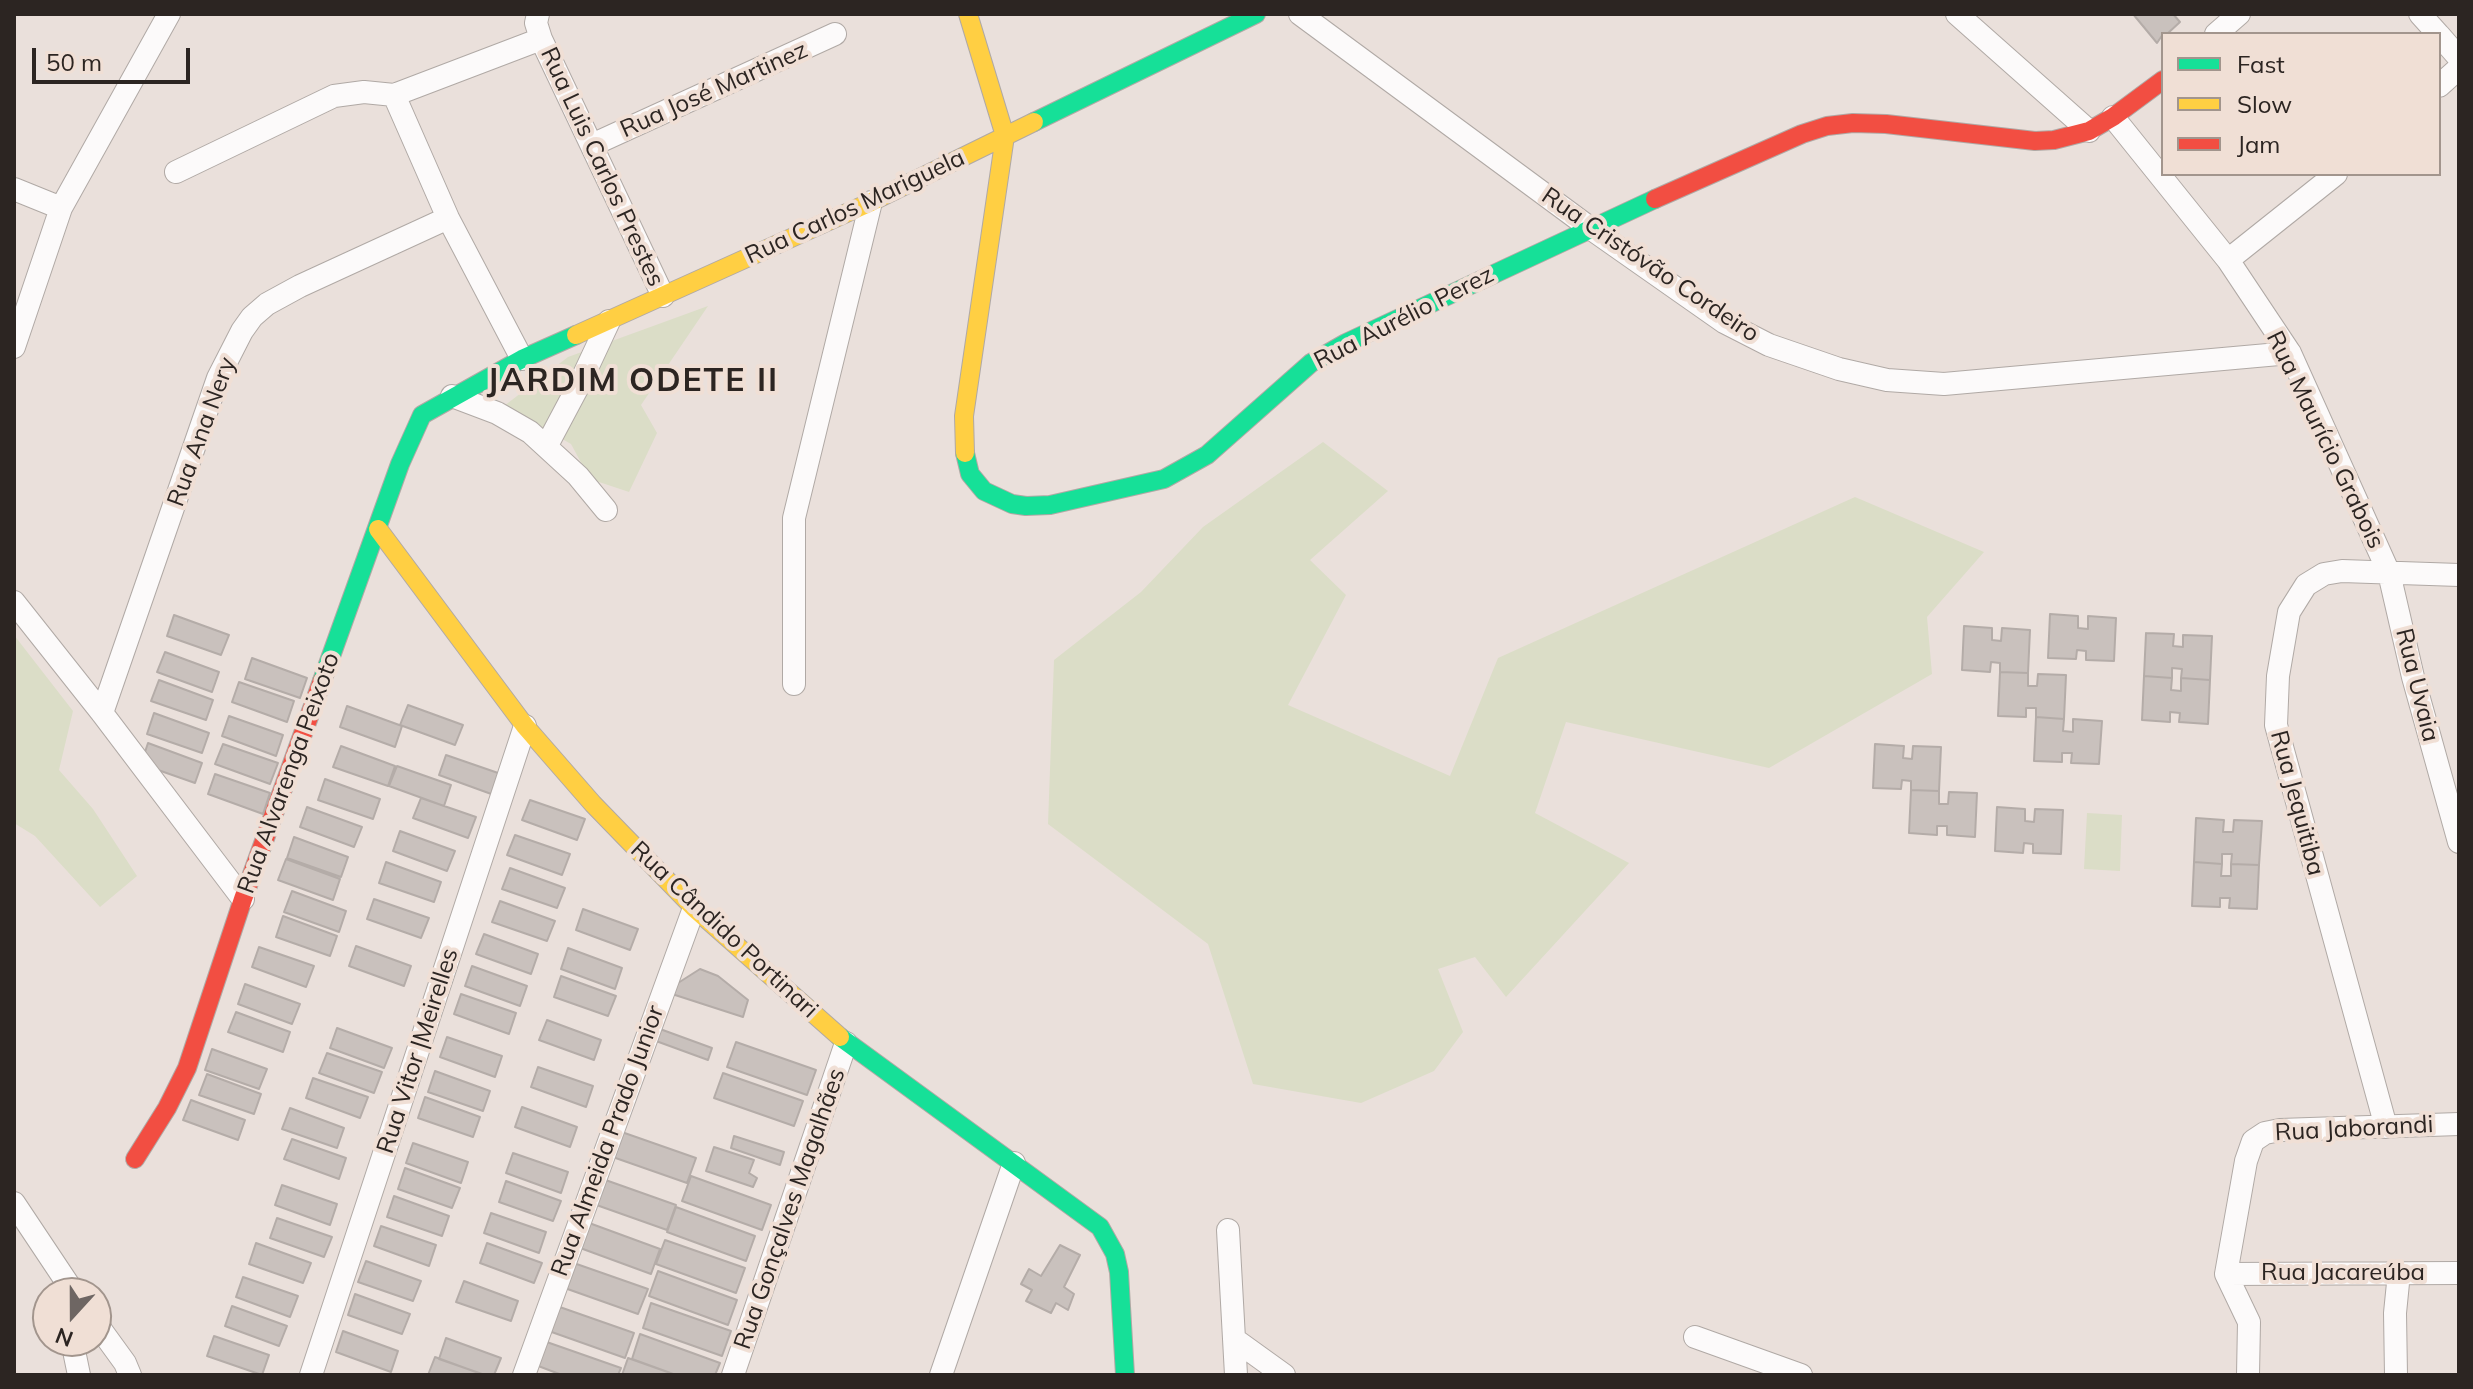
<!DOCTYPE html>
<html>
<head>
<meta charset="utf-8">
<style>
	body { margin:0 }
	#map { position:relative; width:2473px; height:1389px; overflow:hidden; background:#eae0db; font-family:Mulish,sans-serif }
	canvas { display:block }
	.frame { position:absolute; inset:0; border:16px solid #2c2522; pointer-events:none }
	.legend { position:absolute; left:2161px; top:32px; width:280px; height:144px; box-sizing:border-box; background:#f0dfd5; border:2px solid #a2958d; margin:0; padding:10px 14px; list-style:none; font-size:24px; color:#2c2522 }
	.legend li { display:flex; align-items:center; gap:16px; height:40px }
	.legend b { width:40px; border:2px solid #a2958d }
	.north { position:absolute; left:32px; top:1277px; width:80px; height:80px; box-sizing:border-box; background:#f0dfd5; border:2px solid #a2958d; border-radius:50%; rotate:201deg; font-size:22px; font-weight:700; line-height:32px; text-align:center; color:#2c2522 }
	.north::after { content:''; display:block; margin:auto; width:28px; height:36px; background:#6e6663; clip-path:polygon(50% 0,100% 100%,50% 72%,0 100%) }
	.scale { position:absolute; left:32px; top:48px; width:158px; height:36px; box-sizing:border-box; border:4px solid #2c2522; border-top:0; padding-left:10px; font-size:24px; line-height:28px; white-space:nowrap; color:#2c2522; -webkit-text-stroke:6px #f0dfd5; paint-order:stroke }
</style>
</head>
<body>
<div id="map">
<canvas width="2473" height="1389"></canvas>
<div class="frame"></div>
<ul class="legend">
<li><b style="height:10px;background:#16e098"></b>Fast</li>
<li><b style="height:10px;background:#ffcf43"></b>Slow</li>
<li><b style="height:10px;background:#f24e42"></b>Jam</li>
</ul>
<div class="north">N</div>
<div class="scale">50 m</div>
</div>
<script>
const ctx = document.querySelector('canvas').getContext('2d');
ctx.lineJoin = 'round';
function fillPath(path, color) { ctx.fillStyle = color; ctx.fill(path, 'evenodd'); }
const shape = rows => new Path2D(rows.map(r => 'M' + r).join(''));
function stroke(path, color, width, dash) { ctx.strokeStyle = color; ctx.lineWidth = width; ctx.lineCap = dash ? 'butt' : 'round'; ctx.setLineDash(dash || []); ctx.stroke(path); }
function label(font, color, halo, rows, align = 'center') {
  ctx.font = font + ' Mulish,sans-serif'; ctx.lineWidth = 8; ctx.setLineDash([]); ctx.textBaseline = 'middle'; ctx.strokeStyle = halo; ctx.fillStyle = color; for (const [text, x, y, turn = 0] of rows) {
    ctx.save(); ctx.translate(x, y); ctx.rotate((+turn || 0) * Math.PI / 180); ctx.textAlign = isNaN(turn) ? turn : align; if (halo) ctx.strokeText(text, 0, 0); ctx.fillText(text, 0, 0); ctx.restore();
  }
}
fillPath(shape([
	[708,306,641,405,657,433,629,492,590,479,571,444,504,406,568,357],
	[1323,442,1388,491,1310,560,1346,595,1288,705,1450,776,1498,658,1855,497,1984,552,1927,617,1932,674,1769,768,1566,722,1535,813,1629,863,1506,997,1475,957,1438,969,1463,1032,1434,1071,1361,1103,1253,1084,1208,944,1048,824,1054,660,1141,592,1203,527],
	[14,635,73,711,59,770,93,809,137,876,100,907,35,836,14,823],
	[2087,813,2122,815,2120,871,2084,869]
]), '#dbddc7');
const building = shape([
	[2133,14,2173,14,2180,22,2167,34,2163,34,2157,43,2133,14],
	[2050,614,2078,616,2078,628,2088,629,2088,616,2116,618,2114,661,2086,660,2086,651,2077,650,2076,659,2048,658,2050,614],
	[174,615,229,635,221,655,167,636,174,615],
	[1964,626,1992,628,1992,640,2001,641,2002,628,2030,630,2028,673,2000,672,2000,663,1991,662,1990,672,1962,670,1964,626],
	[2146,633,2174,634,2173,646,2183,647,2183,635,2212,636,2210,680,2181,678,2182,669,2172,668,2172,678,2144,676,2146,633],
	[165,652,219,672,212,692,157,672,165,652],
	[252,658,307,678,300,698,245,679,252,658],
	[2000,672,2028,673,2028,686,2037,686,2038,674,2066,675,2064,719,2036,717,2036,708,2026,708,2026,717,1998,716,2000,672],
	[2144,676,2172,678,2171,690,2181,691,2181,678,2210,680,2208,724,2179,722,2180,713,2170,712,2170,722,2142,720,2144,676],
	[159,680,213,700,206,720,151,701,159,680],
	[239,682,294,701,287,722,232,702,239,682],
	[408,705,463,725,455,745,400,725,408,705],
	[347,706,402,726,395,747,340,727,347,706],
	[154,713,209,733,202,753,147,734,154,713],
	[229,716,283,735,276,756,222,736,229,716],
	[2036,717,2064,719,2063,731,2073,732,2073,719,2102,721,2099,764,2071,763,2072,753,2062,753,2062,762,2034,761,2036,717],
	[148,743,202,763,195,783,141,764,148,743],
	[223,744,278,763,270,784,215,764,223,744],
	[1875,744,1904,746,1903,758,1912,759,1913,746,1941,747,1939,791,1911,790,1911,781,1902,780,1901,789,1873,788,1875,744],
	[341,746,395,766,388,786,333,767,341,746],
	[446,755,501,774,494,795,439,775,446,755],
	[397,766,451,785,444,806,389,786,397,766],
	[215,774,270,793,263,814,208,794,215,774],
	[325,779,380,799,373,819,318,800,325,779],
	[1911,790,1939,791,1939,804,1948,804,1949,792,1977,793,1975,837,1947,835,1947,826,1937,826,1937,835,1909,833,1911,790],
	[421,798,476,817,468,838,413,818,421,798],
	[530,800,585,819,577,840,522,820,530,800],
	[307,807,362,827,354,847,300,827,307,807],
	[1997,807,2025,809,2025,821,2034,822,2035,809,2063,810,2061,854,2033,853,2033,844,2024,843,2023,853,1995,851,1997,807],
	[2196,818,2224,820,2223,832,2233,832,2234,820,2262,821,2259,865,2231,864,2232,854,2222,854,2222,864,2194,862,2196,818],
	[400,831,455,851,447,871,393,851,400,831],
	[515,835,570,854,562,875,507,855,515,835],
	[294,837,348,857,341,877,287,858,294,837],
	[286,859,340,879,333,900,278,880,286,859],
	[386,862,441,882,434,902,379,883,386,862],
	[2194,862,2222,864,2221,876,2231,876,2231,864,2259,865,2257,909,2229,908,2230,898,2220,898,2220,907,2192,906,2194,862],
	[510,868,565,888,557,908,502,889,510,868],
	[292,891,346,911,339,932,284,912,292,891],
	[374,899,429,918,421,938,367,919,374,899],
	[500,901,555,921,547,941,492,922,500,901],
	[583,909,638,929,630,950,576,930,583,909],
	[283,916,337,936,330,956,276,937,283,916],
	[484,934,538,954,531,974,476,954,484,934],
	[356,946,411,966,404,986,349,966,356,946],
	[259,947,314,966,306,987,252,967,259,947],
	[568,948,622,968,615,989,561,969,568,948],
	[472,966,527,986,520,1006,465,986,472,966],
	[700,969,718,976,748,1000,743,1017,672,994,678,983,700,969],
	[561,976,616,996,608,1016,554,997,561,976],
	[245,984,300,1004,292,1024,238,1004,245,984],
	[461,994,516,1013,509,1034,454,1014,461,994],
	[236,1012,290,1032,283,1052,228,1032,236,1012],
	[547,1020,601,1040,594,1060,539,1040,547,1020],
	[337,1028,392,1048,384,1068,330,1048,337,1028],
	[660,1029,712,1048,708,1060,656,1041,660,1029],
	[447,1037,502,1056,495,1077,440,1057,447,1037],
	[736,1042,816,1070,807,1095,727,1067,736,1042],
	[212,1049,267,1069,259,1089,205,1070,212,1049],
	[327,1053,382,1072,374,1093,319,1073,327,1053],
	[538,1067,593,1086,586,1107,531,1087,538,1067],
	[435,1071,490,1091,483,1111,428,1092,435,1071],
	[723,1073,803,1101,794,1126,714,1098,723,1073],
	[207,1074,261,1094,254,1114,199,1095,207,1074],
	[313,1078,368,1097,360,1118,306,1098,313,1078],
	[425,1097,480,1117,473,1137,418,1118,425,1097],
	[191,1100,245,1120,238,1140,183,1120,191,1100],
	[522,1107,577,1127,570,1147,515,1127,522,1107],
	[290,1108,344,1128,337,1148,282,1129,290,1108],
	[616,1130,696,1158,687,1183,607,1155,616,1130],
	[734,1136,784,1152,780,1165,731,1148,734,1136],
	[292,1139,346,1158,339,1179,284,1159,292,1139],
	[413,1143,468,1162,461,1183,406,1163,413,1143],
	[714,1147,754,1160,749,1173,757,1178,753,1187,706,1171,714,1147],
	[513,1153,568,1172,561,1193,506,1173,513,1153],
	[405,1168,460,1188,452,1208,398,1189,405,1168],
	[691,1176,771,1205,762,1230,682,1201,691,1176],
	[597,1177,676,1205,667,1230,588,1202,597,1177],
	[506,1181,561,1201,553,1221,499,1202,506,1181],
	[282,1185,337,1204,330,1225,275,1205,282,1185],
	[394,1196,449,1216,442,1236,387,1217,394,1196],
	[676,1207,755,1236,746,1261,667,1232,676,1207],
	[491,1213,546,1232,539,1253,484,1233,491,1213],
	[277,1218,332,1237,324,1257,270,1238,277,1218],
	[581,1220,660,1249,651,1274,572,1245,581,1220],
	[381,1226,436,1245,429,1266,374,1246,381,1226],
	[665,1240,745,1268,736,1293,656,1264,665,1240],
	[256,1243,311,1263,303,1283,249,1264,256,1243],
	[487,1243,542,1263,534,1283,480,1263,487,1243],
	[1060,1245,1080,1255,1064,1287,1074,1294,1068,1310,1056,1303,1051,1313,1026,1301,1032,1290,1021,1284,1029,1269,1041,1276,1060,1245],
	[366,1261,421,1281,413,1301,358,1282,366,1261],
	[568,1261,648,1289,638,1314,559,1286,568,1261],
	[658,1271,737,1300,728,1325,649,1296,658,1271],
	[243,1277,298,1296,290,1317,236,1297,243,1277],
	[464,1281,518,1301,511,1321,456,1302,464,1281],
	[355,1294,410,1314,402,1334,348,1315,355,1294],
	[651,1303,731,1331,722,1356,643,1328,651,1303],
	[554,1305,634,1333,625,1358,546,1330,554,1305],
	[232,1306,287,1326,279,1346,225,1326,232,1306],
	[343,1331,398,1351,391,1372,336,1352,343,1331],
	[640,1334,720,1363,715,1375,676,1375,632,1359,640,1334],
	[214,1336,269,1355,262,1375,207,1356,214,1336],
	[446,1338,501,1358,494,1375,485,1375,439,1359,446,1338],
	[541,1340,621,1368,618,1375,562,1375,533,1364,541,1340],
	[435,1357,484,1375,428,1375,435,1357],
	[628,1358,676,1375,622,1375,628,1358]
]);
fillPath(building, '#c9c1bd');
stroke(building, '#b4aca8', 2);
const street = shape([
	[538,14,536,23,541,39,663,296],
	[1300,14,1590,228,1724,322,1769,345,1839,369,1887,380,1944,384,2290,353],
	[1957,14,2089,131],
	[2420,14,2438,34],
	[2216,34,2239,14],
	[2439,35,2459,58],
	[2439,86,2459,68],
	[394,95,448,218,522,359],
	[2113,117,2228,260,2290,353,2389,573,2413,677,2459,842],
	[592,145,835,34],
	[176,172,334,96,364,92,394,95,541,39],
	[14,189,61,208],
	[2228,260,2336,174],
	[14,347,61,208,169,14],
	[452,396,497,413,530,432,578,476,606,510],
	[547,445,581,381,609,321],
	[14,602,102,713,243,899],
	[794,684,794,518,871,202],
	[102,713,218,378,242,331,252,317,267,304,300,286,448,218],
	[2386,1127,2276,725,2278,676,2289,612,2306,585,2324,574,2342,571,2459,575],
	[14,1203,74,1293],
	[1228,1230,1236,1375],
	[2226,1274,2459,1273],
	[96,1323,125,1363,130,1375],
	[1695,1337,1801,1375],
	[1234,1339,1284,1375],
	[72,1341,79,1375],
	[311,1375,525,726],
	[524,1375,694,908],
	[733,1375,846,1043],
	[941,1375,1014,1163],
	[2248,1375,2249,1322,2226,1274,2246,1161,2253,1141,2265,1133,2280,1130,2459,1124],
	[2396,1375,2395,1313,2399,1273]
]);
const fast = shape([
	[1034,122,1256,14],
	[965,453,970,474,984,491,1012,504,1026,506,1050,505,1164,479,1207,455,1311,363,1346,343,1655,199],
	[322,681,400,464,422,415,522,359,576,335],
	[840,1037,1100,1227,1115,1254,1119,1272,1125,1375]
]);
const slow = shape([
	[576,335,871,202,1034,122],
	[965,453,964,416,1005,136,968,14],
	[378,529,525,726,593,804,694,908,840,1037]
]);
const jam = shape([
	[1655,199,1802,134,1827,126,1853,123,1886,124,2035,141,2054,140,2089,131,2113,117,2163,80],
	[135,1159,167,1108,187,1068,243,899,322,681]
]);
stroke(street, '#b0a9a5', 24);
stroke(fast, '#b0a9a5', 20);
stroke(slow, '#b0a9a5', 20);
stroke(jam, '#b0a9a5', 20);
stroke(street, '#fcfafa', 22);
stroke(fast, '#16e098', 18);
stroke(slow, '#ffcf43', 18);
stroke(jam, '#f24e42', 18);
label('24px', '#2c2522', '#f0dfd5', [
	["Rua José Martinez",714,90,-24],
	["Rua Luis Carlos Prestes",602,167,65],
	["Rua Carlos Mariguela",855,207,-25],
	["Rua Cristóvão Cordeiro",1650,265,34],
	["Rua Aurélio Perez",1404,318,-27],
	["Rua Ana Nery",202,432,-70],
	["Rua Maurício Grabois",2325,440,64],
	["Rua Uvaia",2417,685,76],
	["Rua Alvarenga Peixoto",289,773,-70],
	["Rua Jequitiba",2297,803,75],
	["Rua Cândido Portinari",724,930,43],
	["Rua Vitor |Meirelles",418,1051,-72],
	["Rua Jaborandi",2354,1129,-3],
	["Rua Almeida Prado Junior",608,1141,-70],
	["Rua Gonçalves Magalhães",790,1209,-71],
	["Rua Jacareúba",2343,1273]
]);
ctx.letterSpacing = '2px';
label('bold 32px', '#2c2522', '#f0dfd5', [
	["JARDIM ODETE II",633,381]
]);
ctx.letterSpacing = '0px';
</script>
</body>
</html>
